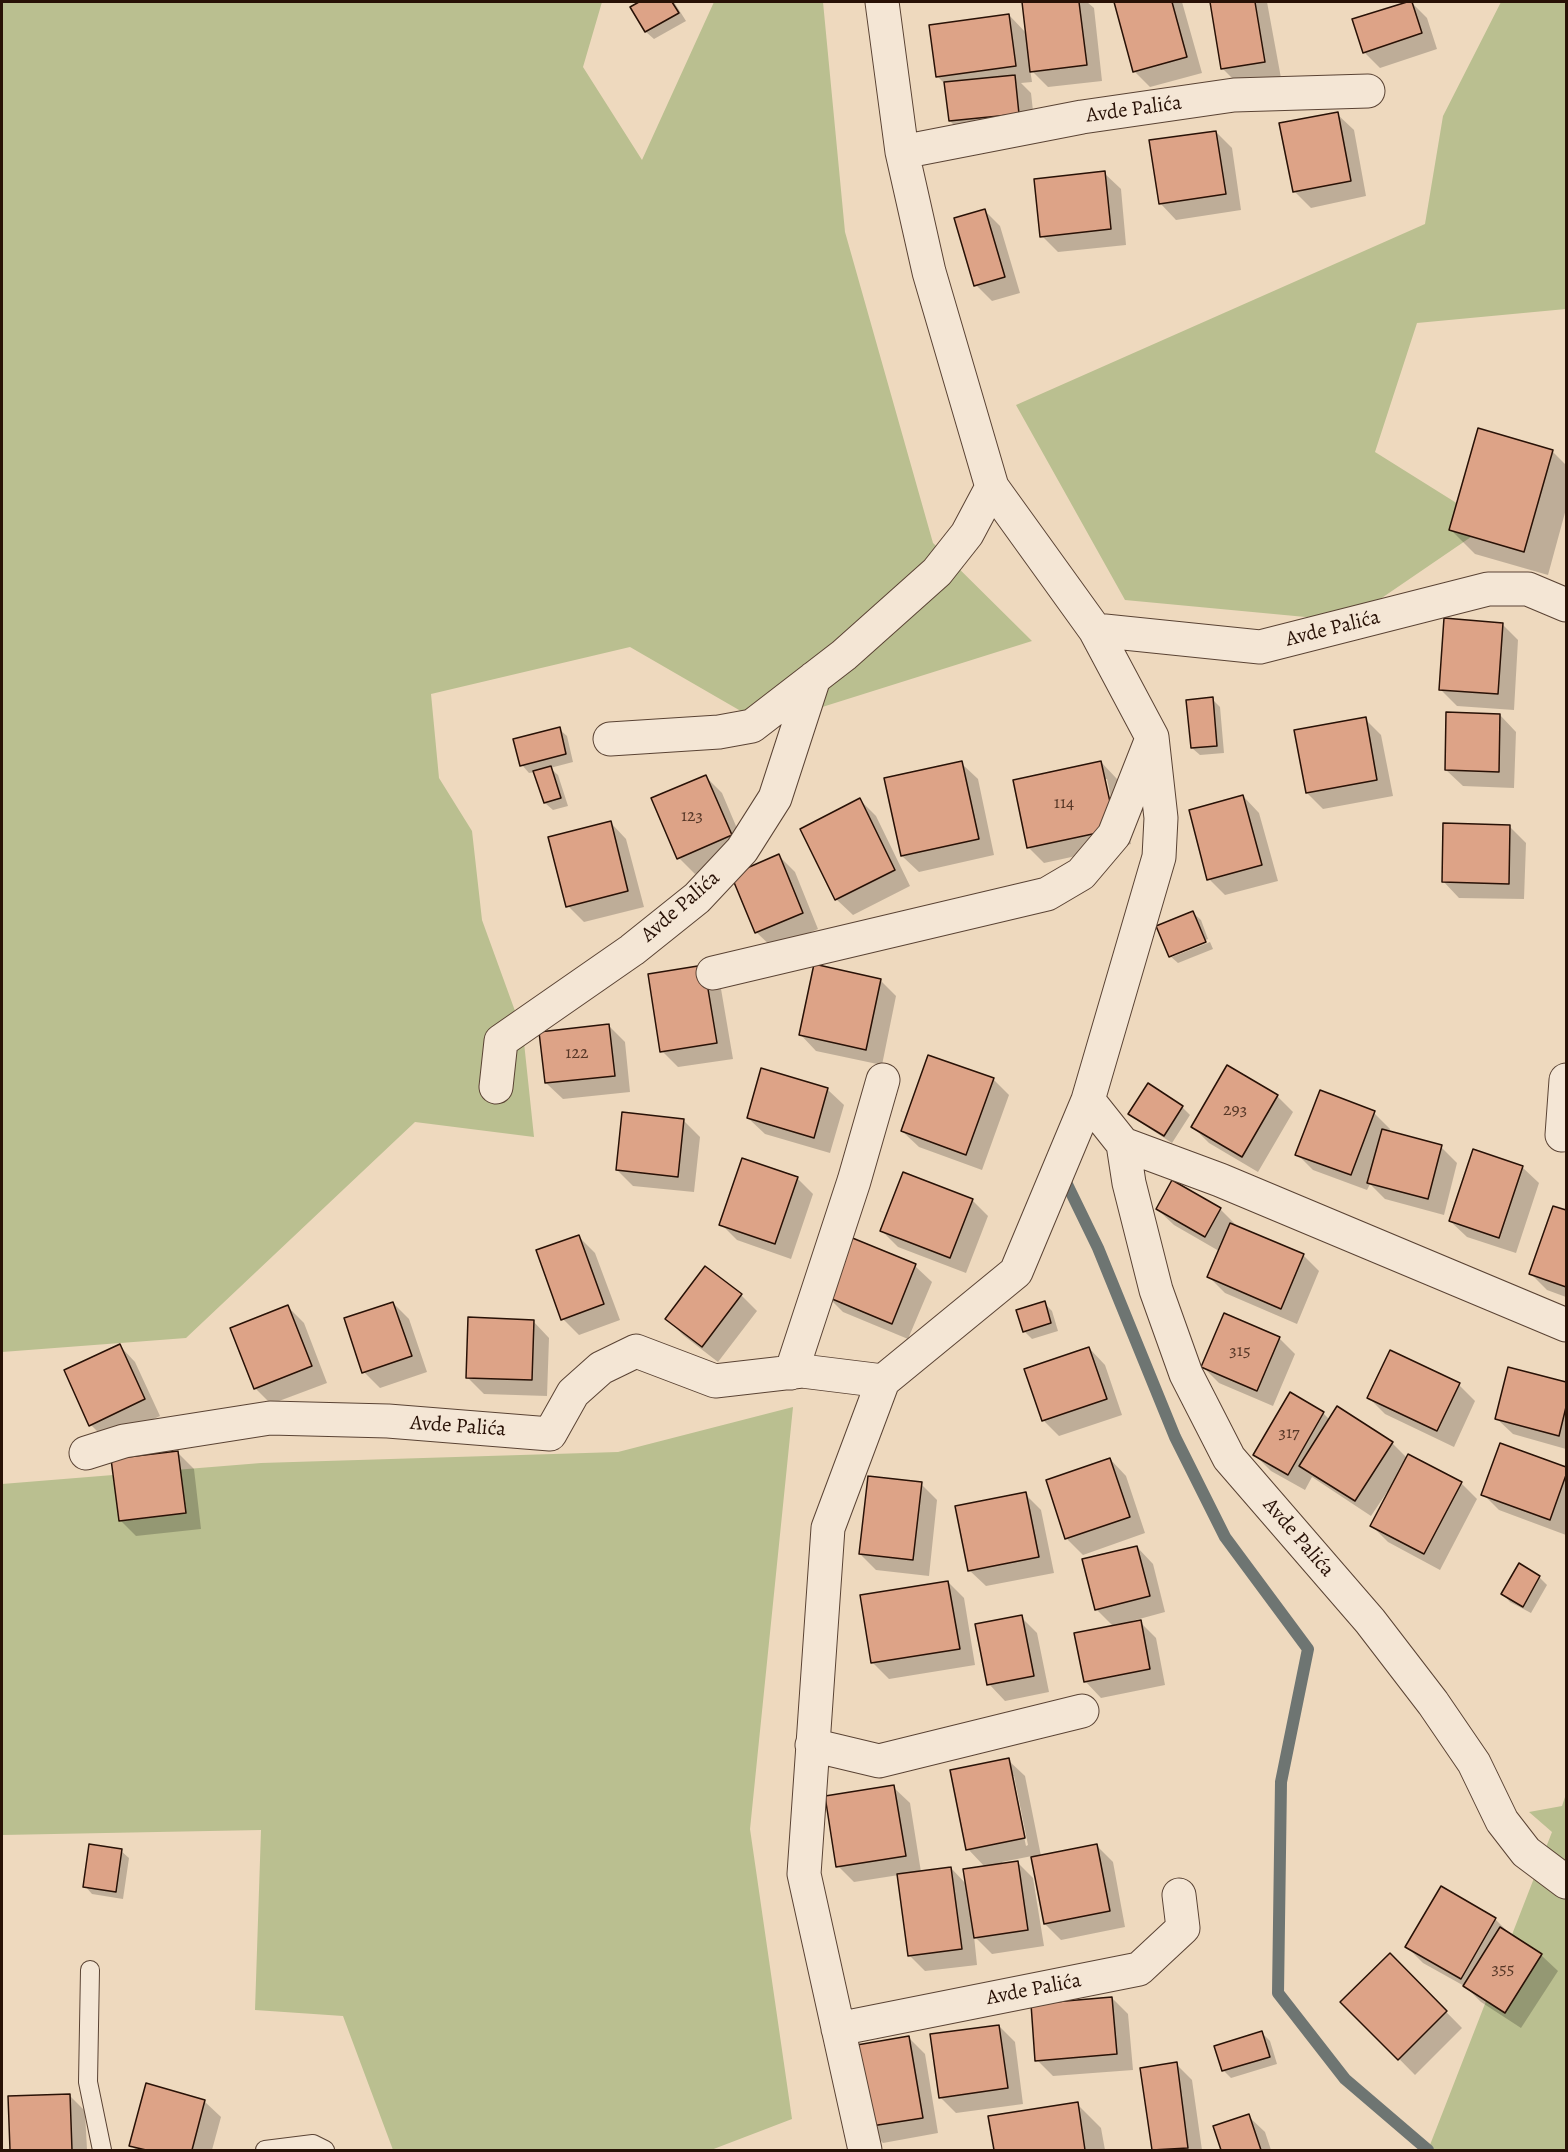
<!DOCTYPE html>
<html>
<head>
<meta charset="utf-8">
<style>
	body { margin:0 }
	#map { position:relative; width:1568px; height:2152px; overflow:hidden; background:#eed9be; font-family:Alegreya,serif }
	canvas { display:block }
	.frame { position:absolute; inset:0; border:3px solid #281106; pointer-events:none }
</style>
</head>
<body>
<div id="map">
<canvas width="1568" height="2152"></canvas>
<div class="frame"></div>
</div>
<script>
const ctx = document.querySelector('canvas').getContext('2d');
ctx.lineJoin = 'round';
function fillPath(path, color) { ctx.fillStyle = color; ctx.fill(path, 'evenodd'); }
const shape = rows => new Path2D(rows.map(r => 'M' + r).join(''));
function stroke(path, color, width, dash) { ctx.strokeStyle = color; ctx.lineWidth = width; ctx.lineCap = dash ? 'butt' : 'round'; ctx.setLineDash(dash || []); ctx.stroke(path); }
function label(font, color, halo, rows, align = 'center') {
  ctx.font = font + ' Alegreya,serif'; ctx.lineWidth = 5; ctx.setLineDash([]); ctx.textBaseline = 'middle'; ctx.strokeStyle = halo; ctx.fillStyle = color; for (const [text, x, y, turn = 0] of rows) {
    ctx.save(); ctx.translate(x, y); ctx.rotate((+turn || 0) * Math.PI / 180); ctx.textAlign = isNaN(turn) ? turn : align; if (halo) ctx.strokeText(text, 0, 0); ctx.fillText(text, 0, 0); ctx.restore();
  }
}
fillPath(shape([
	[2,2,602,2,583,67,642,160,714,2,823,2,845,232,933,543,1032,641,765,725,630,647,431,694,439,778,472,831,482,920,523,1033,534,1137,415,1122,186,1338,2,1352],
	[1501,2,1566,2,1566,309,1417,323,1375,452,1490,524,1348,621,1125,600,1016,405,1425,224,1443,116],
	[793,1407,750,1829,792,2119,711,2150,393,2150,343,2016,255,2010,261,1830,2,1835,2,1484,261,1463,618,1452],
	[1566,1794,1566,2150,1428,2150,1552,1832,1529,1812,1562,1806]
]), '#babf90');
fillPath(shape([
	[642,2,674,2,686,21,654,39,646,32,632,7],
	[1023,2,1087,2,1094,8,1102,81,1048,87,1030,69,1032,82,1021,83,1031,93,1035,129,966,137,950,121,946,85,937,76,1009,15,1027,34],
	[1115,2,1182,2,1202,73,1150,87,1134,71],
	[1212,2,1267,2,1281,78,1239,85,1223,69],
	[1411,2,1427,18,1437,49,1380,68,1364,52,1353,20],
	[1337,114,1354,130,1366,196,1311,208,1294,191],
	[1216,132,1232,148,1241,210,1176,220,1160,203],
	[1104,173,1121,189,1126,245,1058,252,1042,236],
	[984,210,1000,226,1020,293,992,301,976,285],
	[1552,451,1566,465,1566,509,1548,575,1475,554,1450,529],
	[1502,624,1518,640,1514,710,1457,706,1441,690],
	[1212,699,1220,707,1224,753,1200,755,1192,748],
	[1500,715,1516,732,1514,788,1463,786,1446,770],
	[1365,719,1381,735,1393,796,1323,809,1307,793],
	[559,729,567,736,573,762,550,768,558,775,568,806,553,810,545,803,535,772,529,773,522,765],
	[1101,762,1117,779,1131,844,1044,863,1028,847],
	[1104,779,1107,779,1119,836],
	[961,763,978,779,994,855,919,872,902,856],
	[706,777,722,793,747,852,695,874,679,858],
	[1243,796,1259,813,1278,881,1225,895,1209,879],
	[860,800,876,816,910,886,853,915,836,899],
	[610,822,626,839,644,907,584,922,568,906],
	[1509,826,1526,843,1524,899,1459,898,1443,881],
	[779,856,795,872,818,929,773,948,756,932],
	[1193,913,1201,920,1208,939,1172,954,1172,957,1210,942,1213,949,1178,963,1170,956],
	[704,967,720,983,733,1059,678,1067,662,1051],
	[880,980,896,996,882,1065,816,1051,800,1034],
	[609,1026,625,1042,630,1092,563,1099,546,1083],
	[993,1079,1009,1095,982,1170,919,1147,902,1131],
	[1148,1085,1182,1107,1190,1115,1172,1143,1138,1121,1130,1114],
	[827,1089,844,1105,830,1153,765,1134,748,1118],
	[1277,1096,1293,1112,1258,1172,1209,1143,1193,1127],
	[1374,1113,1390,1129,1389,1132,1441,1147,1457,1163,1444,1215,1385,1199,1370,1184,1367,1190,1313,1170,1297,1154],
	[683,1120,700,1137,694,1192,633,1186,617,1170],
	[1522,1167,1539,1183,1516,1253,1467,1237,1450,1221],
	[797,1178,813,1194,791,1259,737,1240,721,1224],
	[972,1200,988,1216,966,1273,898,1247,882,1231],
	[1554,1208,1566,1212,1566,1297,1547,1290,1531,1274],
	[1157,1209,1220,1209,1236,1225,1235,1227,1303,1255,1319,1271,1297,1324,1225,1293,1209,1277,1219,1251,1174,1225],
	[579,1237,595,1253,620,1320,579,1335,563,1319],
	[851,1239,915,1266,932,1282,908,1339,843,1312,827,1296],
	[741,1295,757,1311,718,1362,683,1335,667,1319],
	[393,1303,409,1319,427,1372,380,1388,364,1372],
	[1044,1303,1052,1311,1058,1331,1032,1339,1024,1331],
	[288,1307,304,1323,327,1383,271,1404,255,1388],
	[533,1321,549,1338,547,1396,484,1394,468,1378],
	[1279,1338,1295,1354,1273,1406,1219,1383,1203,1367],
	[119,1345,135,1362,160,1416,107,1441,91,1425],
	[1089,1348,1105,1365,1122,1415,1059,1436,1043,1420],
	[1509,1369,1566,1384,1566,1449,1513,1434,1496,1418],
	[1459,1385,1475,1401,1454,1447,1385,1414,1369,1398],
	[1290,1394,1324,1414,1330,1420,1392,1443,1408,1459,1461,1483,1477,1499,1440,1570,1388,1542,1372,1526,1389,1493,1387,1492,1371,1516,1312,1477,1305,1490,1271,1471,1255,1455],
	[1501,1445,1566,1468,1566,1535,1499,1510,1483,1494],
	[178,1453,194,1469,201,1529,136,1536,120,1520],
	[1110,1459,1126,1476,1145,1533,1083,1555,1066,1538],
	[921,1484,937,1500,929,1576,876,1570,860,1554],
	[1025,1494,1041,1510,1054,1573,986,1586,969,1570],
	[1137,1547,1153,1564,1165,1612,1132,1621,1133,1623,1140,1622,1156,1638,1165,1685,1101,1698,1085,1681,1114,1627,1096,1609],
	[1539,1577,1547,1585,1531,1613,1510,1602,1503,1594],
	[948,1582,964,1598,975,1665,889,1679,873,1663],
	[1021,1617,1037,1633,1049,1692,1005,1701,989,1684],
	[1008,1760,1025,1776,1041,1856,1097,1846,1113,1862,1125,1927,1061,1940,1045,1924,1032,1856,1002,1862,1003,1864,1017,1862,1033,1878,1044,1946,992,1954,974,1936,977,1965,925,1971,909,1955,899,1875,854,1882,838,1866,893,1787,910,1803,921,1872,951,1868,967,1885,985,1867,968,1849],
	[1011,1776,1014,1776,1028,1845,1026,1846],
	[121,1851,129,1858,123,1899,92,1894,85,1886],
	[1495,1919,1512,1936,1541,1955,1558,1971,1521,2028,1481,2002,1466,1987,1423,1963,1407,1947],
	[1390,1955,1462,2028,1415,2075,1343,2002],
	[1112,1998,1128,2014,1133,2070,1053,2076,1037,2060],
	[999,2026,1015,2042,1023,2104,956,2113,940,2097],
	[1262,2033,1270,2041,1277,2064,1231,2078,1223,2070],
	[909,2038,925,2054,938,2133,883,2143,866,2126],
	[1176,2064,1192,2080,1202,2150,1153,2150,1142,2069],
	[69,2095,85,2111,87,2150,12,2150,10,2097],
	[204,2101,221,2117,212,2150,136,2150,131,2145],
	[1077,2104,1101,2128,1105,2150,996,2150,990,2117],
	[1248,2116,1265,2132,1271,2150,1223,2150,1215,2127]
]), '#0003');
stroke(shape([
	[1064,1178,1098,1248,1175,1437,1225,1537,1308,1649,1281,1782,1278,1993,1345,2079,1428,2150]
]), '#6e7572', 12);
const building = shape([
	[639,2,672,2,679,13,645,32,630,7,639,2],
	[1022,2,1079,2,1087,65,1030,72,1022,2],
	[1114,2,1172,2,1187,57,1133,72,1114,2],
	[1210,2,1255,2,1265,62,1221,69,1210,2],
	[1407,2,1412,2,1422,33,1363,53,1352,19,1407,2],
	[1009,14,1016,66,936,77,929,25,1009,14],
	[1015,75,1019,114,949,121,944,82,1015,75],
	[1338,112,1351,181,1293,192,1279,123,1338,112],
	[1216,131,1226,194,1159,204,1149,140,1216,131],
	[1105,171,1111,229,1040,237,1034,179,1105,171],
	[985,209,1005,277,974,286,954,218,985,209],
	[1478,428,1553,450,1524,552,1449,530,1478,428],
	[1444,618,1503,623,1498,694,1439,690,1444,618],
	[1213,697,1217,746,1191,748,1186,700,1213,697],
	[1446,712,1500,714,1499,772,1445,770,1446,712],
	[1366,717,1377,780,1306,793,1294,730,1366,717],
	[560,727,566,754,520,766,513,739,560,727],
	[962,761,979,839,901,856,884,778,962,761],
	[1101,761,1116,829,1027,848,1013,780,1101,761],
	[551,766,561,798,544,803,533,771,551,766],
	[706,775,732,835,677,859,651,798,706,775],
	[1243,795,1262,865,1207,880,1189,810,1243,795],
	[860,798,895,870,835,900,800,829,860,798],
	[611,821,628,891,566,907,548,837,611,821],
	[1443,823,1510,825,1509,884,1442,882,1443,823],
	[779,854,803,913,755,933,731,875,779,854],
	[1193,911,1206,942,1169,957,1156,926,1193,911],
	[814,964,881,979,866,1050,799,1035,814,964],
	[704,965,717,1043,660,1052,648,974,704,965],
	[609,1024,615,1076,545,1083,539,1032,609,1024],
	[928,1055,994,1078,966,1155,901,1131,928,1055],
	[1227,1065,1278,1095,1242,1157,1191,1127,1227,1065],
	[761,1068,828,1088,814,1138,747,1118,761,1068],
	[1148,1083,1183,1106,1164,1136,1128,1114,1148,1083],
	[1320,1090,1375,1111,1351,1175,1295,1155,1320,1090],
	[622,1112,684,1119,678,1177,616,1170,622,1112],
	[1382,1129,1442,1145,1428,1199,1367,1183,1382,1129],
	[1473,1149,1523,1166,1499,1238,1449,1221,1473,1149],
	[742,1158,798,1177,775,1244,719,1225,742,1158],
	[903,1172,973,1199,950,1258,880,1231,903,1172],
	[1172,1180,1221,1208,1205,1237,1156,1209,1172,1180],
	[1553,1206,1566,1210,1566,1287,1529,1274,1553,1206],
	[1230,1223,1304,1254,1281,1309,1207,1277,1230,1223],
	[579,1235,604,1304,561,1320,536,1250,579,1235],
	[850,1237,916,1264,892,1324,825,1296,850,1237],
	[705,1266,742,1294,702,1347,665,1319,705,1266],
	[1045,1301,1051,1323,1023,1332,1016,1310,1045,1301],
	[393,1302,412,1356,362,1373,344,1318,393,1302],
	[288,1305,312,1366,254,1389,230,1328,288,1305],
	[1224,1313,1280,1337,1257,1391,1201,1367,1224,1313],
	[468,1317,534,1320,532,1380,466,1378,468,1317],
	[120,1344,145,1399,89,1426,64,1370,120,1344],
	[1089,1347,1107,1399,1042,1421,1024,1369,1089,1347],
	[1390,1350,1460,1383,1437,1431,1367,1398,1390,1350],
	[1508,1367,1566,1382,1566,1407,1559,1436,1495,1419,1508,1367],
	[1290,1392,1324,1412,1288,1475,1253,1455,1290,1392],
	[1337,1406,1393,1442,1355,1501,1299,1466,1337,1406],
	[1500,1443,1566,1467,1566,1475,1550,1520,1481,1495,1500,1443],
	[178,1451,186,1513,119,1521,111,1459,178,1451],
	[1408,1454,1462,1482,1424,1554,1370,1526,1408,1454],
	[1110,1458,1130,1517,1065,1539,1046,1480,1110,1458],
	[868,1476,922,1482,913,1560,859,1554,868,1476],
	[1026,1492,1039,1557,968,1571,955,1506,1026,1492],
	[1137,1546,1150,1596,1095,1610,1082,1559,1137,1546],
	[1519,1563,1540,1576,1523,1607,1501,1594,1519,1563],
	[948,1581,960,1649,871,1663,860,1595,948,1581],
	[1022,1615,1034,1676,987,1685,975,1624,1022,1615],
	[1141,1620,1150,1669,1084,1682,1074,1633,1141,1620],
	[1009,1758,1025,1838,966,1850,950,1770,1009,1758],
	[894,1785,906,1856,836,1867,825,1796,894,1785],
	[89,1844,122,1849,116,1892,83,1887,89,1844],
	[1097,1844,1110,1911,1044,1924,1031,1857,1097,1844],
	[1018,1861,1028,1930,974,1938,963,1869,1018,1861],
	[951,1867,962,1949,908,1956,897,1874,951,1867],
	[1441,1886,1496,1918,1461,1979,1405,1947,1441,1886],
	[1500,1927,1542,1954,1505,2013,1463,1986,1500,1927],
	[1390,1953,1447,2011,1398,2060,1340,2002,1390,1953],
	[1112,1997,1117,2054,1035,2061,1031,2004,1112,1997],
	[999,2025,1008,2088,939,2098,930,2034,999,2025],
	[1262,2031,1270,2057,1222,2071,1214,2046,1262,2031],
	[909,2036,923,2118,865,2127,851,2046,909,2036],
	[1177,2062,1188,2148,1152,2150,1140,2068,1177,2062],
	[146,2083,205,2100,192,2150,146,2150,129,2146,146,2083],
	[70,2094,72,2150,10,2150,8,2096,70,2094],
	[1078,2102,1085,2150,994,2150,988,2116,1078,2102],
	[1249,2114,1261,2150,1221,2150,1213,2126,1249,2114]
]);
fillPath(building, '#dda387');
stroke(building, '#281106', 1.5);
const service = shape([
	[90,1970,88,2082,102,2150],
	[265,2150,313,2144,325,2150]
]);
const minor = shape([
	[902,152,1082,117,1234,95,1368,91],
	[1095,630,1260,647,1488,589,1528,589,1566,605],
	[610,739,719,732,752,726,844,655,937,572,967,534,992,487],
	[713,973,1047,894,1081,874,1114,835,1151,741],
	[496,1087,501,1041,632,950,697,898,742,850,775,798,814,678],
	[1088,1100,1123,1144,1129,1183,1156,1290,1186,1374,1229,1458,1370,1621,1433,1703,1474,1763,1502,1821,1526,1852,1566,1882],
	[1562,1135,1566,1080],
	[1123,1144,1220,1180,1566,1325],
	[791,1373,854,1181,883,1080],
	[86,1453,124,1441,270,1418,388,1421,550,1434,573,1393,601,1368,636,1351,715,1381,802,1371,883,1381],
	[812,1745,879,1761,1082,1711],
	[838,2029,1139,1969,1183,1928,1179,1895],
	[865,2150,804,1874,828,1528,883,1381,1016,1272,1088,1100,1159,857,1161,818,1152,737,1095,630,992,487,929,272,902,152,882,2]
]);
stroke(service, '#5a4334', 20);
stroke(minor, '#5a4334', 35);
stroke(service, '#f4e6d5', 18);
stroke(minor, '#f4e6d5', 33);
label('18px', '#553626', null, [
	["114",1064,804],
	["123",692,817],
	["122",577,1054],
	["293",1235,1111],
	["315",1240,1352],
	["317",1289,1434],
	["355",1503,1970]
]);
label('21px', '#281106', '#f4e6d5', [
	["Avde Palića",1134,110,-8],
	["Avde Palića",1333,629,-14],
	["Avde Palića",681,907,-41],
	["Avde Palića",458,1427,4],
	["Avde Palića",1298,1538,49],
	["Avde Palića",1034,1990,-11]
]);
</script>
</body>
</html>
